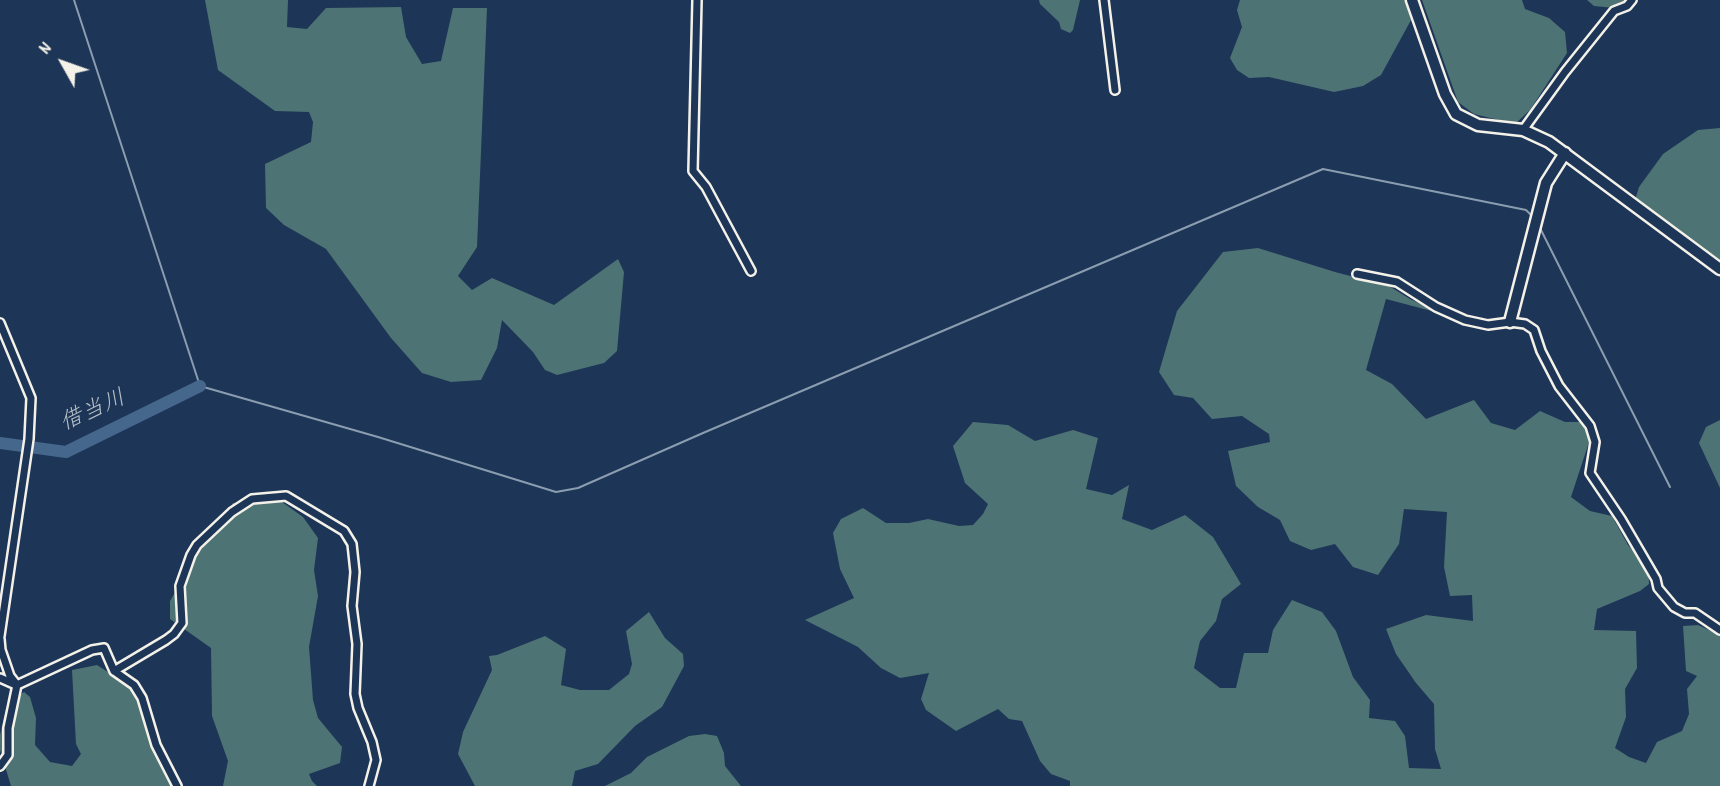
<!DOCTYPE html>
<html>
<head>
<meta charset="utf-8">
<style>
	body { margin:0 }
	#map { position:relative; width:1720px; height:786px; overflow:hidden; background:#1d3557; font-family:Dekko,sans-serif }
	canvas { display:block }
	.north { position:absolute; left:28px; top:28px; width:70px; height:70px; -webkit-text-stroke:5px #1d3557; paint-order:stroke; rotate:310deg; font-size:19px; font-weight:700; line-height:28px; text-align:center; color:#f4f1e8 }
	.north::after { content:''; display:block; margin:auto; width:24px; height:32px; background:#f4f1e8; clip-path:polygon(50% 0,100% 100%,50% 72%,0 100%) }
</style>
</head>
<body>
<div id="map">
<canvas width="1720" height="786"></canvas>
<div class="north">N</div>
</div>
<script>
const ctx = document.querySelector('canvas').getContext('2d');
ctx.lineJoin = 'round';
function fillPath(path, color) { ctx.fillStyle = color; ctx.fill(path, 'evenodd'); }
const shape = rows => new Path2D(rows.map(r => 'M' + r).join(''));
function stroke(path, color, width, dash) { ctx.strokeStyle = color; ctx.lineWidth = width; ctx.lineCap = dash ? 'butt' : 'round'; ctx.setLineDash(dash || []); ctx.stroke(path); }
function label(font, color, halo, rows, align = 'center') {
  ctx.font = font + ' Dekko,"Klee One",sans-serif'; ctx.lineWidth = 5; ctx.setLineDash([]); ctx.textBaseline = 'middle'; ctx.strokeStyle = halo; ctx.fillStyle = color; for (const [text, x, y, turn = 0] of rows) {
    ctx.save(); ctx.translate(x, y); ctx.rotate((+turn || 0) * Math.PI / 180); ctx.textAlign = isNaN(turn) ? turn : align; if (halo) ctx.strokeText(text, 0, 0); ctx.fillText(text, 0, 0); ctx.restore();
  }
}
fillPath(shape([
	[205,0,288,0,287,27,307,29,326,8,401,7,406,37,422,64,441,61,453,8,487,8,477,247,458,276,472,290,492,278,554,305,618,259,624,272,617,351,604,363,557,375,545,370,533,352,502,320,497,348,481,380,451,382,422,373,391,338,326,249,284,225,266,208,265,164,311,142,313,122,309,112,275,111,218,70],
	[1039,0,1080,0,1073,30,1070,33,1061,29,1059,22,1040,4],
	[1240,0,1405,0,1411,20,1381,75,1363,86,1334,92,1269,77,1249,78,1237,70,1230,58,1242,27,1237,10],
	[1422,0,1522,0,1525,9,1549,18,1565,32,1567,53,1530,110,1515,124,1474,114,1458,102],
	[1587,0,1627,0,1615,8,1594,6],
	[1720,128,1720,260,1635,200,1639,187,1663,154,1698,130],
	[1258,248,1335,272,1389,286,1410,299,1443,314,1386,299,1366,370,1392,384,1426,419,1474,400,1491,423,1515,430,1540,411,1565,422,1581,422,1590,439,1571,497,1590,511,1612,516,1628,545,1648,566,1649,584,1640,591,1597,609,1594,630,1636,631,1637,668,1625,689,1626,717,1615,748,1629,757,1646,763,1657,742,1682,731,1689,714,1687,689,1697,676,1686,671,1683,626,1698,625,1720,635,1720,786,1070,786,1070,781,1051,774,1040,761,1022,721,1009,719,998,709,956,731,926,710,921,699,929,673,900,678,881,668,858,647,805,620,854,598,840,569,833,533,841,519,863,508,886,523,909,523,928,519,959,526,973,525,983,514,988,504,965,483,953,446,973,422,1008,425,1035,441,1073,430,1098,438,1086,489,1112,495,1129,485,1122,519,1152,530,1185,515,1213,537,1241,584,1222,599,1216,621,1200,641,1194,668,1220,688,1236,688,1244,653,1268,653,1273,630,1292,600,1322,612,1336,631,1353,677,1370,700,1369,718,1395,721,1405,736,1409,768,1441,769,1435,749,1434,704,1416,683,1396,654,1386,629,1426,615,1473,621,1472,595,1450,596,1444,567,1447,512,1404,509,1399,544,1378,575,1353,567,1335,544,1311,550,1290,541,1280,520,1258,507,1236,486,1228,451,1270,442,1269,434,1242,416,1212,419,1193,398,1174,395,1159,372,1177,311,1223,252],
	[1720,420,1720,488,1699,443,1706,427],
	[282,502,303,517,318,538,314,570,318,596,309,647,313,700,318,718,342,747,340,763,309,774,312,781,317,786,223,786,228,761,212,716,211,648,170,619,170,601,196,557,233,503],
	[649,612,665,638,683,654,684,666,662,707,635,726,598,764,575,771,572,786,475,786,458,754,463,732,492,670,489,656,497,655,545,636,566,649,561,685,580,690,609,690,629,674,632,664,626,631],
	[97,665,125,683,147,708,167,764,172,786,11,786,0,750,0,735,6,709,16,697,24,692,30,697,36,718,35,745,50,762,72,766,81,754,76,744,72,670],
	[705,734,717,736,724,753,725,766,741,786,605,786,631,773,647,757,689,736]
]), '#4e7374');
stroke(shape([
	[74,0,200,386,378,437,556,492,578,488,703,433,1323,169,1526,210,1534,218],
	[1540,228,1670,487]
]), '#8b9eb0', 2);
stroke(shape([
	[0,443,66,452,200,386]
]), '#45678b', 12);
const street = shape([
	[697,0,693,171,706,187,751,271],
	[1104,0,1115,90],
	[1523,130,1565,72,1614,11,1627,6,1632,0],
	[1357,274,1397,282,1436,307,1465,320,1488,325,1510,322,1525,324,1534,330,1541,351,1559,386,1590,426,1595,442,1590,473,1621,519,1656,579,1658,588,1674,607,1685,613,1695,613,1720,630],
	[0,323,31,398,29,439,0,636],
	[0,639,1,650,10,676,17,685],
	[114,671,166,640,174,634,182,623,180,586,191,555,197,545,232,512,252,499,286,496,344,531,352,544,355,572,352,606,357,644,355,694,358,708,372,742,376,760,369,786],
	[0,678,16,685],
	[0,766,8,755,8,728,17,685,92,650,104,648,114,671,134,685,142,698,156,745,177,786]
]);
const secondary = shape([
	[1412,0,1445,94,1456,114,1478,125,1523,130,1549,142,1720,269],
	[1510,322,1546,183,1565,153]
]);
stroke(street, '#f4f1e8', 12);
stroke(secondary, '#f4f1e8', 15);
stroke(street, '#1d3557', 7);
stroke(secondary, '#1d3557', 10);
label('italic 23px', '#b7c1c7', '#1d3557', [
	["借当川",94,413,-24]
]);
</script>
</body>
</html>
